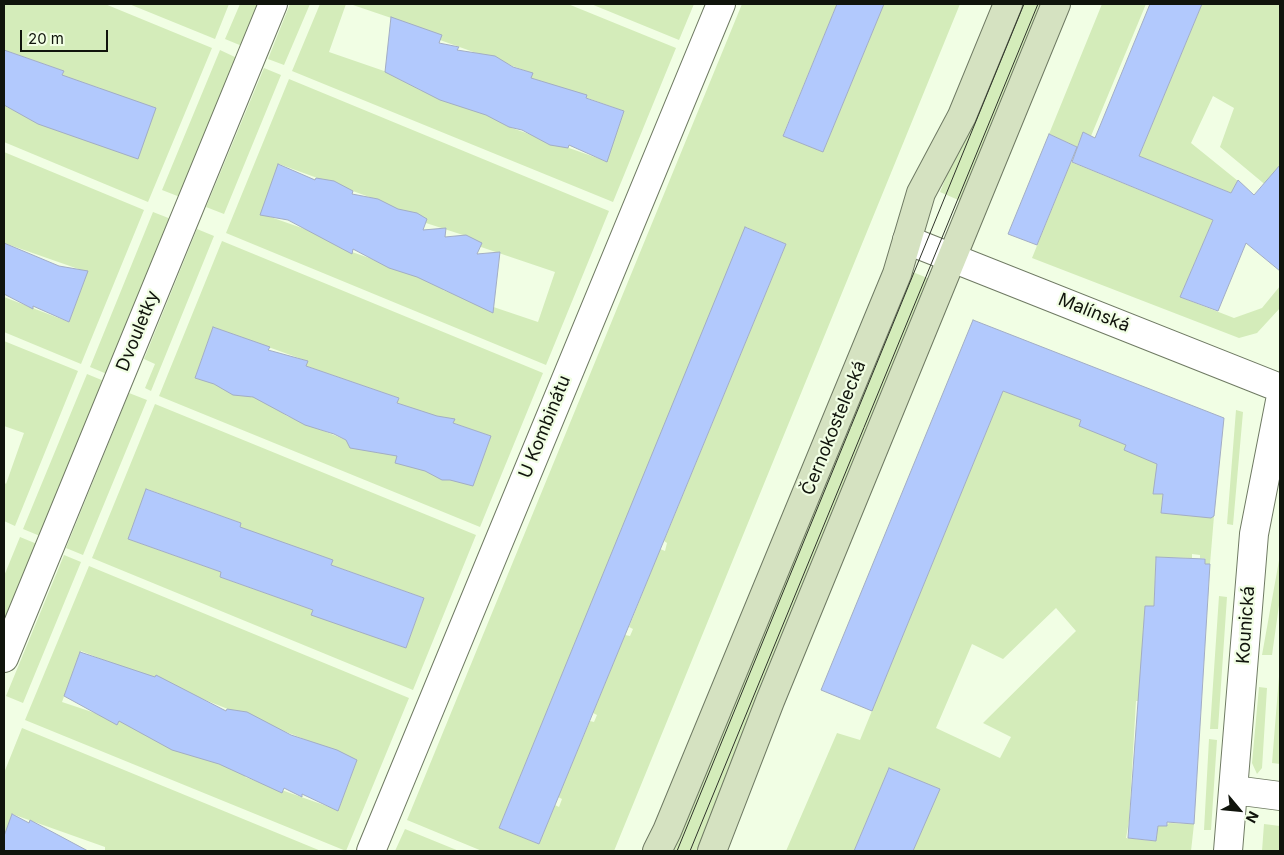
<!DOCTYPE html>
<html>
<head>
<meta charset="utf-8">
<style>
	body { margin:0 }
	#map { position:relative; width:1284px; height:855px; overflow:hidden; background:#f1fee4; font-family:Inter,sans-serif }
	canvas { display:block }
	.frame { position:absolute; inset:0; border:5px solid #10140c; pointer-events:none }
	.north { position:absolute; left:1214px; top:785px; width:50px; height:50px; -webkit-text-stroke:4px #f1fee4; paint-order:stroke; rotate:118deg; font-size:14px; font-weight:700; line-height:20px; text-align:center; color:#10140c }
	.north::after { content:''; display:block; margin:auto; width:18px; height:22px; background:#10140c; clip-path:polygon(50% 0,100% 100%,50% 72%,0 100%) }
	.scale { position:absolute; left:20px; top:30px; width:88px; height:22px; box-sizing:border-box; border:2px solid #10140c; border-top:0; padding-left:6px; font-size:15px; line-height:18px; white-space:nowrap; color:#10140c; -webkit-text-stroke:4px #f1fee4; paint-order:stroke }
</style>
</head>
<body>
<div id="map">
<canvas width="1284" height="855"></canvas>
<div class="frame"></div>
<div class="north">N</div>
<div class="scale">20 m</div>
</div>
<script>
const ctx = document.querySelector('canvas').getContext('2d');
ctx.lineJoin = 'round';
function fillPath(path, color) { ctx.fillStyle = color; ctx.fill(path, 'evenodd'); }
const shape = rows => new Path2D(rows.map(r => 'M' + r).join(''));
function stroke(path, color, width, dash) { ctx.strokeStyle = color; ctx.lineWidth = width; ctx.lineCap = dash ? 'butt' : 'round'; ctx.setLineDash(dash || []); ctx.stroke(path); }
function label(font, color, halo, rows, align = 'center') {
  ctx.font = font + ' Inter,sans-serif'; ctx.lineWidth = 4.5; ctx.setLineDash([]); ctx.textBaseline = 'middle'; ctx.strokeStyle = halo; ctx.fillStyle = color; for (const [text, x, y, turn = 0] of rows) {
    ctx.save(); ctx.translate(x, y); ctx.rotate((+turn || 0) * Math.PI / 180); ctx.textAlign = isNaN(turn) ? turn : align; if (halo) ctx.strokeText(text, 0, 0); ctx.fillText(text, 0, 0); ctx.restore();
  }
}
fillPath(shape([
	[4,4,105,4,212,48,148,202,4,142,4,105,8,108,100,88,62,76,64,71,4,50],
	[129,4,229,4,215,39],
	[240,4,260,4,242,46,225,39],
	[290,4,310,4,284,65,268,59],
	[320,4,346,4,329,52,387,72,420,90,477,109,512,128,606,161,624,111,531,78,532,73,440,40,403,22,350,4,568,4,676,48,613,202,292,71],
	[591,4,694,4,679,40],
	[742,4,837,4,783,135,823,152,884,4,960,4,614,851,482,851,407,820],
	[746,227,786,244,664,541,667,543,665,551,660,549,629,627,633,629,630,636,625,635,593,713,597,715,594,722,590,721,558,797,562,799,559,807,555,805,539,844,499,828],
	[1017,4,1045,4,963,202,940,192],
	[1102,4,1146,4,1091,136,1083,133,1077,147,1049,134],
	[1202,4,1280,4,1280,165,1267,180,1280,191,1280,197,1220,147,1234,108,1213,96,1191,143,1238,181,1231,193,1139,156],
	[220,50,237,58,180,197,162,190],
	[264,68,281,75,224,214,206,207],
	[289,79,609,211,546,365,226,233],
	[279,164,372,198,426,223,463,235,481,247,555,272,538,322,443,290,445,284,352,252,316,233,262,214],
	[4,152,144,210,81,364,4,332,4,297,69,322,87,272,4,243],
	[1071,162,1213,220,1180,297,1234,318,1262,308,1280,286,1280,308,1257,333,1239,338,1032,258],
	[153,212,171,219,107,374,90,367],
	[197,229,214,236,151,391,145,388,155,364,144,359],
	[222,241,543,373,480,527,159,396],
	[213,327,307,361,306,366,399,398,397,403,490,436,473,486,473,481,381,448,378,453,287,416,254,393,251,398,252,392,217,380,214,385,215,379,195,378],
	[908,270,932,280,699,851,670,851],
	[4,341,78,371,15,526,4,521,4,482,6,484,24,433,4,426],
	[87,374,104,381,40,536,23,529],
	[1003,391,1081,419,1079,426,1086,429,1089,422,1161,460,1154,494,1163,494,1161,513,1214,516,1210,564,1205,564,1205,558,1200,558,1200,555,1192,554,1192,558,1156,557,1154,606,1145,606,1143,641,1147,701,1136,701,1129,821,1126,838,1156,841,1158,826,1166,826,1169,823,1194,824,1191,851,913,851,939,789,889,768,854,851,786,851,837,733,860,740],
	[1056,608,1076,631,983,723,1011,737,1000,758,936,728,972,644,1003,659],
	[129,393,147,400,83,555,66,548],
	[155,404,476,535,413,690,92,558],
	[147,489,241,523,239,528,333,560,331,565,424,598,406,648,312,614,313,610,220,577,221,572,128,539],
	[1236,410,1243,412,1233,525,1227,524],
	[20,537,37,544,4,625,4,576],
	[64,555,81,562,23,703,6,696],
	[1280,555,1280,598,1272,655,1262,655],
	[89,566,409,698,346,851,25,720],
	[81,651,357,760,338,810,245,777,246,771,119,721,62,702],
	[1219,596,1227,597,1218,729,1210,729],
	[1280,664,1280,764,1272,763],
	[1259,687,1267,688,1262,768,1257,774,1252,763],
	[22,728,321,851,105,851,105,847,12,814,4,836,4,773],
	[1209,739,1217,740,1211,830,1204,830],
	[1264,824,1280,826,1280,851,1262,851],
	[405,829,459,851,395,851]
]), '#d4ecba');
const building = shape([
	[837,4,884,4,823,152,783,136,837,4],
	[1150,4,1202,4,1139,156,1231,193,1238,180,1254,195,1280,165,1280,271,1246,243,1218,311,1180,297,1213,220,1072,162,1083,132,1095,138,1150,4],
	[391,17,442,35,439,43,459,47,457,50,495,56,513,67,533,73,531,78,587,95,586,98,624,111,607,162,569,145,568,148,550,145,522,130,509,127,486,115,440,100,385,72,391,17],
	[4,50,64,71,62,75,156,108,138,159,38,124,4,105,4,50],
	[1049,134,1077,147,1037,245,1008,234,1049,134],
	[278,164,315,180,316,178,334,181,353,191,352,194,378,199,398,209,417,213,427,219,423,230,446,228,445,237,466,235,482,243,477,254,500,252,493,313,417,277,389,268,353,249,352,254,288,220,260,215,278,164],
	[745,227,786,244,539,844,499,828,745,227],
	[4,243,59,266,88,271,69,322,33,306,33,309,4,294,4,243],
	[973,320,1224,418,1214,516,1211,518,1161,513,1163,494,1153,494,1157,464,1124,450,1126,445,1079,426,1081,420,1003,391,872,711,821,690,973,320],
	[213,327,270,347,268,350,308,361,306,366,399,398,397,403,437,416,455,419,453,423,491,436,473,486,450,480,442,480,425,471,395,463,397,456,350,448,346,440,334,434,305,425,253,397,233,395,214,384,195,378,213,327],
	[146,489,241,523,240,527,333,560,331,565,424,598,406,648,311,615,313,610,220,577,221,572,128,539,146,489],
	[1156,557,1205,559,1205,564,1210,564,1194,824,1167,822,1167,826,1158,826,1156,841,1128,838,1145,606,1154,606,1156,557],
	[80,652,155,677,156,675,226,711,227,709,247,712,291,735,337,750,357,760,338,811,302,794,302,797,284,788,282,793,219,764,172,750,119,721,117,725,64,696,80,652],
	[889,768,940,789,913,851,854,851,889,768],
	[12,814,29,823,30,820,88,851,4,851,4,836,12,814]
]);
fillPath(building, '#b2c9fd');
stroke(building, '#a2adc4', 1);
const minor = shape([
	[907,240,1280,388],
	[4,658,273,4],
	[1234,790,1280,796],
	[371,851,721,4],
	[1228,851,1254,534,1280,401]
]);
const secondary = shape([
	[657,851,667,831,897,274,921,193,962,116,1008,4],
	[712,851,770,701,1056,4]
]);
stroke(minor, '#6f7a63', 30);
stroke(secondary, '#6f7a63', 30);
stroke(minor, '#fff', 28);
stroke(secondary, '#d5e2c1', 28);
stroke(shape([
	[677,851,1024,4],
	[690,851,1038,4]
]), '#2f342a', 1);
label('18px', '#10140c', '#f1fee4', [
	["Malínská",1094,313,22],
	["Dvouletky",138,331,-68],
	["U Kombinátu",545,427,-68],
	["Černokostelecká",834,428,-68],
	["Kounická",1246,625,-86]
]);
</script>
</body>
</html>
